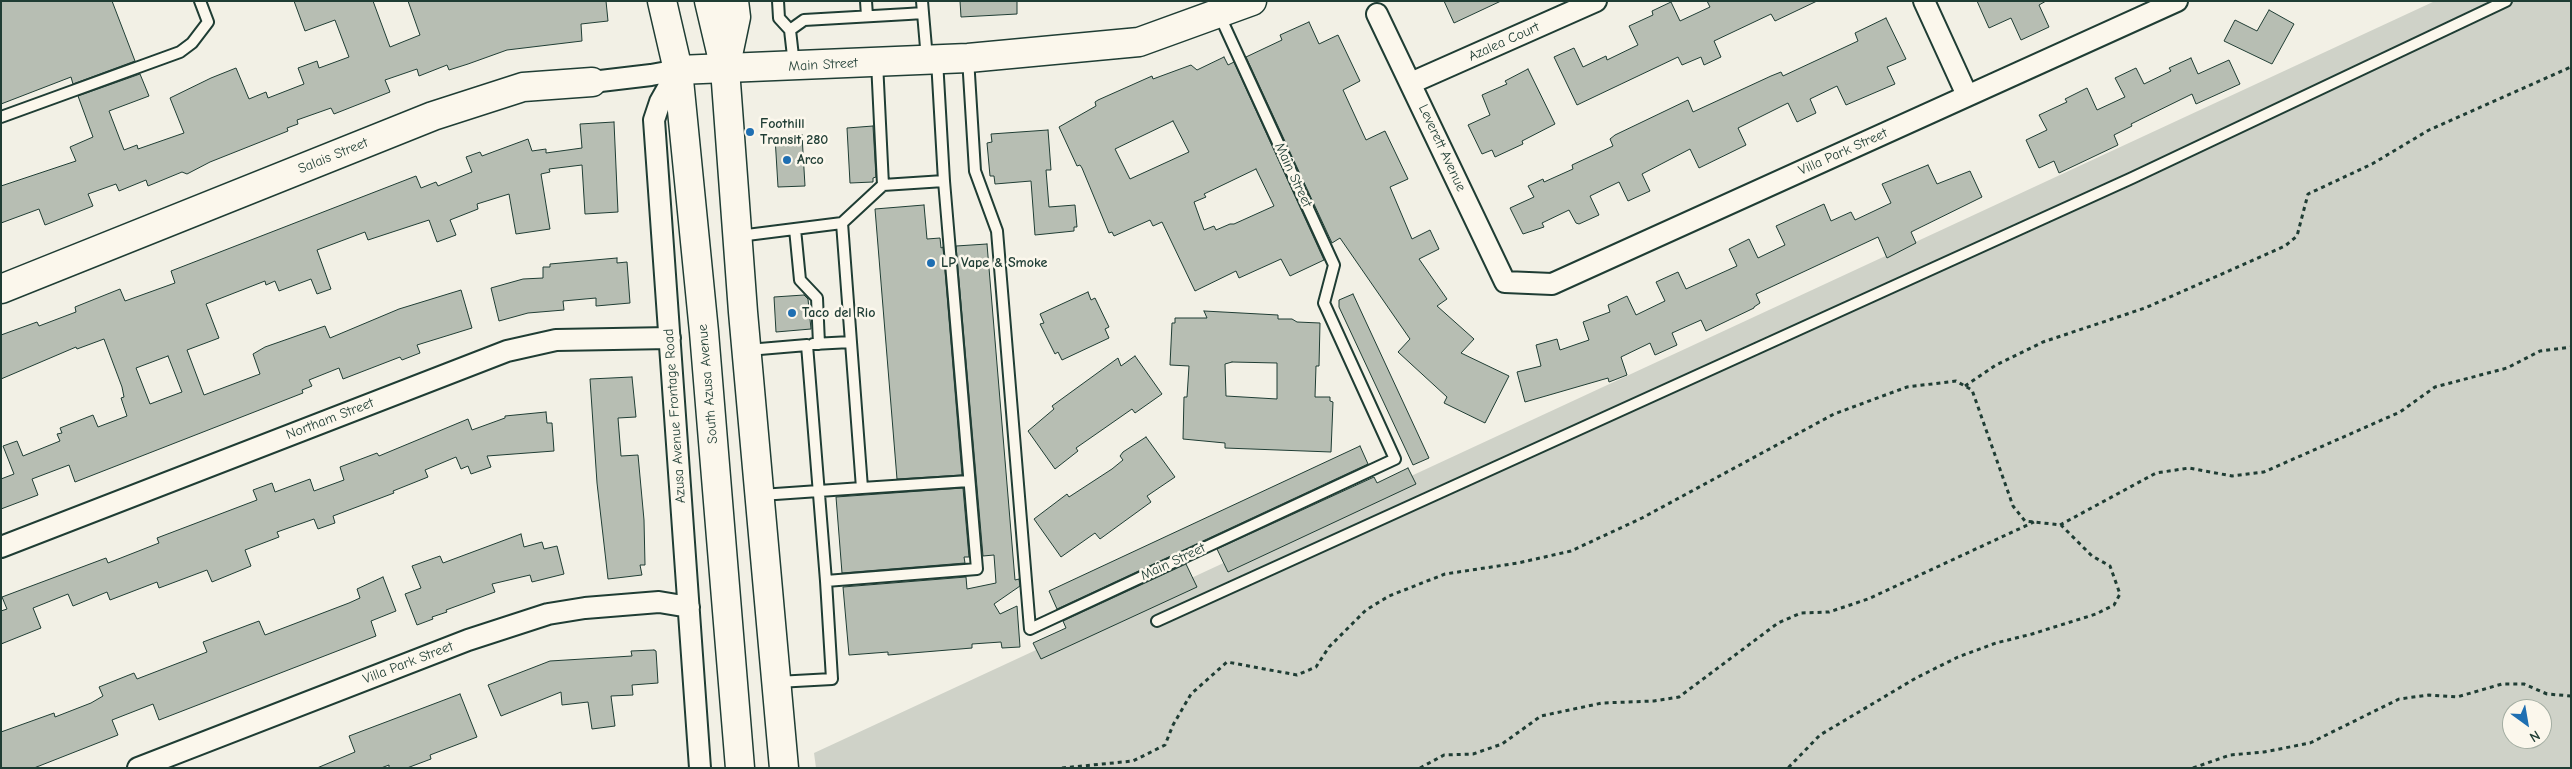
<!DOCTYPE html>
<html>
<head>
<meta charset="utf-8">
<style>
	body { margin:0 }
	#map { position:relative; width:2572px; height:769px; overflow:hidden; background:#f2f0e5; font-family:"Comic Neue",sans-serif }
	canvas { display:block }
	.frame { position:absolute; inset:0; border:2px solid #1f3d34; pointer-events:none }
	.north { position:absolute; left:2502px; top:699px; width:50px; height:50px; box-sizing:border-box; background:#fbf7ec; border:1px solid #a3ada2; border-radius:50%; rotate:148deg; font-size:14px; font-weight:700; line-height:20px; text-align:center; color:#1f3d34 }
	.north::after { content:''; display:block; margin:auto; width:18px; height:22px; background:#1f6fb2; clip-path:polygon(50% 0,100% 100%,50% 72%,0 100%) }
</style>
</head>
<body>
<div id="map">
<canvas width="2572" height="769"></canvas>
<div class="frame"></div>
<div class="north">N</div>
</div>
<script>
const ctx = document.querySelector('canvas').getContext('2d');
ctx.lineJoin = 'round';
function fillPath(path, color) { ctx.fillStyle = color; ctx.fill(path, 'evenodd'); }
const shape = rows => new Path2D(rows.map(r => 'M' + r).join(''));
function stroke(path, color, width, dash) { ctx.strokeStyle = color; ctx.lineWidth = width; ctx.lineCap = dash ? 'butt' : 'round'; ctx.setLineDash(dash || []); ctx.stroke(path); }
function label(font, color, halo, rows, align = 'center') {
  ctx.font = font + ' "Comic Neue",sans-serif'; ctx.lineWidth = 5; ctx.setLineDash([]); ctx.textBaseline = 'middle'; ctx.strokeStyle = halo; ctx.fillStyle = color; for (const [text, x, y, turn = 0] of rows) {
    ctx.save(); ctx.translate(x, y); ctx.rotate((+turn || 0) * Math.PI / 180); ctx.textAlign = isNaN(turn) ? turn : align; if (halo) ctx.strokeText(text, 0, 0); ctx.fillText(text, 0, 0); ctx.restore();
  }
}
fillPath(shape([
	[2435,1,2571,1,2571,768,816,768,814,753],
	[2512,709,2542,709,2542,739,2512,739]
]), '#cfd2c8');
const building = shape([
	[1,1,112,1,135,61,73,84,71,77,1,104,1,1],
	[294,1,373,1,390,47,420,35,408,1,606,1,608,21,581,24,582,41,507,50,468,64,449,70,447,65,419,76,417,69,385,80,390,92,334,114,331,108,297,120,298,124,287,128,288,131,210,162,187,174,182,172,148,186,146,180,119,191,116,184,88,194,93,206,45,225,39,209,1,223,1,186,76,161,70,147,93,137,78,96,140,74,149,96,109,111,124,150,137,145,138,149,184,133,170,98,211,78,236,68,249,99,266,92,268,98,304,84,298,68,317,61,319,68,349,57,335,20,305,31,294,1],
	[960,1,1017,1,1017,14,961,17,960,1],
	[1444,1,1501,1,1454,23,1444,1],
	[1707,1,1817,1,1775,21,1771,14,1714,41,1721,57,1704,65,1701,57,1682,65,1678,57,1577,105,1554,57,1574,48,1583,67,1606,56,1607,60,1638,45,1629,26,1653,15,1652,11,1671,2,1680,21,1710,7,1707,1],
	[1977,1,2046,1,2039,5,2049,27,2021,40,2011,18,1989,28,1977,1],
	[2269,10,2294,24,2272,64,2224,41,2235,20,2257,31,2269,10],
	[1886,18,1906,59,1887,67,1895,84,1846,105,1837,86,1810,99,1816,113,1797,122,1788,103,1738,128,1746,145,1699,168,1690,149,1642,174,1650,191,1628,201,1619,182,1590,196,1599,215,1579,224,1576,223,1569,210,1542,223,1544,227,1523,234,1510,208,1534,197,1528,186,1543,179,1544,182,1573,169,1572,165,1613,146,1610,139,1615,135,1688,100,1693,112,1771,76,1781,72,1783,76,1858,41,1855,33,1886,18],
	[1309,22,1319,44,1338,35,1360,81,1343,90,1366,140,1385,131,1408,179,1390,187,1412,239,1430,230,1439,249,1419,259,1447,299,1437,306,1474,339,1461,353,1509,376,1485,423,1444,403,1447,397,1398,352,1410,339,1340,238,1332,243,1246,57,1282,40,1280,35,1309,22],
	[1224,57,1228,65,1234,62,1324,260,1290,276,1281,259,1239,278,1236,271,1195,291,1162,222,1153,226,1150,220,1114,236,1112,232,1109,233,1082,168,1080,165,1077,166,1059,127,1096,106,1095,102,1098,100,1152,76,1153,79,1191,65,1197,70,1224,57],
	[1173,121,1189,152,1130,179,1115,149,1173,121],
	[1256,169,1274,206,1234,224,1230,224,1216,230,1214,226,1204,230,1194,202,1206,197,1204,194,1256,169],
	[2191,58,2198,74,2229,60,2240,84,2196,104,2192,94,2131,124,2132,126,2114,135,2118,145,2059,173,2054,161,2039,168,2026,140,2047,130,2039,115,2067,102,2065,99,2087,88,2097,110,2125,97,2115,78,2136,68,2144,84,2171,71,2169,68,2191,58],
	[1528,69,1555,124,1522,141,1523,144,1495,157,1492,150,1482,154,1468,125,1490,115,1482,95,1507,84,1505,81,1528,69],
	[614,122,618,212,585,214,582,165,549,169,550,172,541,174,550,229,516,234,509,194,477,204,478,209,450,220,456,235,437,242,429,220,368,240,365,232,317,250,331,289,317,294,311,279,279,291,275,281,266,285,265,281,206,304,219,338,187,350,204,395,260,374,253,354,265,347,325,326,330,338,399,309,461,290,472,328,417,345,420,353,402,360,400,357,343,379,339,368,309,380,312,386,302,390,303,393,75,482,69,465,32,479,38,495,1,509,1,479,14,474,3,446,17,441,23,456,60,441,57,434,62,433,60,428,93,415,98,427,127,416,121,398,124,397,122,387,104,339,77,349,76,347,1,379,1,335,37,322,39,326,76,312,75,307,120,289,125,301,175,283,171,271,416,176,421,188,436,182,438,186,472,172,466,157,480,152,482,156,528,139,532,151,546,149,546,153,582,148,580,124,614,122],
	[168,356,182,392,150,404,136,368,168,356],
	[873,126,876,177,873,178,873,182,850,183,847,128,873,126],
	[1048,130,1051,170,1046,170,1049,207,1075,205,1077,227,1074,227,1074,231,1035,235,1031,181,995,184,994,176,990,176,987,143,992,142,991,134,1048,130],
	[802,135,805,186,778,187,775,137,802,135],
	[1928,165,1937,184,1970,171,1982,197,1911,232,1916,243,1887,258,1878,237,1756,294,1760,303,1754,307,1754,308,1706,331,1701,320,1672,333,1677,345,1655,355,1650,343,1621,357,1627,375,1609,382,1608,378,1525,402,1517,372,1541,366,1536,345,1557,339,1560,350,1589,340,1583,322,1610,312,1608,305,1627,296,1636,315,1665,301,1656,282,1678,272,1686,289,1737,266,1729,249,1749,239,1758,258,1785,245,1776,226,1824,204,1831,221,1851,212,1855,220,1891,203,1882,184,1928,165],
	[924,205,927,239,940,238,941,248,943,247,962,475,897,479,875,209,924,205],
	[987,244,1015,580,1019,579,1020,586,994,604,1000,614,1017,606,1020,647,1002,648,1001,642,972,644,972,648,888,655,888,652,849,655,843,587,966,577,967,589,996,583,994,555,983,556,956,246,987,244],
	[617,258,617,263,627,262,630,303,596,306,596,298,563,301,564,310,528,313,499,321,491,288,523,279,543,278,543,267,550,267,550,264,617,258],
	[1088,292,1091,300,1095,298,1109,327,1105,329,1109,338,1062,360,1058,352,1055,354,1040,324,1044,323,1040,314,1088,292],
	[1353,294,1429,458,1413,465,1339,307,1339,300,1353,294],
	[804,295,808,299,811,329,776,332,774,297,804,295],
	[1204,311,1278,315,1278,319,1292,319,1297,322,1320,323,1319,366,1316,366,1315,397,1330,397,1330,401,1333,402,1331,452,1225,448,1225,443,1183,439,1184,397,1187,397,1189,366,1170,365,1172,323,1175,323,1175,318,1207,318,1204,311],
	[1232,362,1277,363,1277,399,1226,396,1225,364,1232,362],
	[1135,356,1162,394,1135,413,1132,409,1076,448,1078,451,1055,469,1028,431,1054,409,1052,406,1118,358,1121,366,1135,356],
	[632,377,636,417,618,418,621,456,638,455,644,520,645,565,640,565,642,575,608,579,597,483,590,379,632,377],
	[546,412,547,423,552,423,554,451,487,456,491,467,471,474,468,466,461,469,456,457,425,470,428,477,393,491,394,493,333,516,335,523,318,529,314,519,277,532,279,537,245,550,251,566,212,582,207,570,159,588,157,582,110,600,107,592,73,606,68,594,33,608,41,628,1,644,1,611,7,609,2,597,106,558,108,563,159,543,157,538,257,500,253,490,272,483,275,492,310,479,314,491,344,480,340,467,377,453,379,456,468,419,472,430,505,418,505,416,546,412],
	[1146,437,1175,477,1147,496,1151,502,1100,539,1095,533,1061,557,1034,519,1067,494,1069,497,1112,469,1123,460,1120,456,1123,452,1146,437],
	[1360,446,1368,464,1057,609,1049,591,1360,446],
	[1408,468,1416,484,1228,572,1217,549,1374,477,1377,483,1408,468],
	[963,488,969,557,964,557,965,563,842,573,836,497,963,488],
	[521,534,524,547,542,542,544,549,557,546,564,574,532,582,530,575,492,584,495,592,446,610,447,612,432,617,433,619,417,625,405,594,421,588,412,566,440,556,443,563,521,534],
	[1186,564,1197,587,1041,659,1033,643,1066,628,1063,621,1186,564],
	[383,577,396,611,371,621,376,636,159,720,153,704,112,720,118,735,34,768,1,768,1,732,54,713,55,717,91,703,103,696,99,687,134,673,137,679,207,652,203,642,259,621,265,635,349,603,360,598,357,589,383,577],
	[654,650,656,651,658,683,632,685,633,695,611,696,615,726,592,729,588,702,562,705,561,692,501,716,488,685,550,661,632,656,631,651,654,650],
	[460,694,477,737,430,755,431,759,407,768,389,768,389,765,381,768,317,768,355,752,349,736,460,694]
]);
fillPath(building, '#b7beb3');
stroke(building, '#1f3d34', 1);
const lane = shape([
	[778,1,779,18,790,30],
	[866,1,867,16],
	[922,1,923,13],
	[968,58,975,171,997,231,1030,629,1395,459,1324,303,1334,265,1219,14],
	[877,62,883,185],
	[794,65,790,30,804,20,908,14,923,13,927,59],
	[1,117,180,52,192,43,208,22,200,1],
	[842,223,862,488,969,481],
	[795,229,800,280,817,298,819,344],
	[739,236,842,223,883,185,944,181,937,60],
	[813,344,851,342],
	[748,350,807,345,826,581],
	[761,495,862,488],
	[1157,621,2132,178,2506,1],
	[777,682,832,679,826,581,977,569,944,181]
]);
const street = shape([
	[1924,1,1967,95],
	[1377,14,1505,282,1552,284,2177,1],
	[678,70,660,102,654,120,700,768],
	[592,82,651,75,678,70],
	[1411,83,1596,1],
	[1,547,507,351,556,340,670,338],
	[138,768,468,640,548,614,585,608,659,602,689,607]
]);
const secondary = shape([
	[678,70,968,58,1139,42,1252,1],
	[1,289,433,116,523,87,592,82]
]);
const primary = shape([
	[662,1,678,70,704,332,740,768],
	[709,1,725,69,743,312,784,768],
	[727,60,736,17,734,1]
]);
stroke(lane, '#1f3d34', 14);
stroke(street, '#1f3d34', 24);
stroke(secondary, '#1f3d34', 31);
stroke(primary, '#1f3d34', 31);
stroke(shape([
	[1965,386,1996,365,2043,342,2145,308,2285,246,2297,236,2308,194,2372,164,2429,130,2571,67],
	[2060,525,2156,473,2189,468,2232,476,2264,472,2400,412,2435,387,2507,368,2540,351,2571,347],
	[1062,768,1133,761,1165,745,1173,725,1191,694,1227,662,1297,675,1316,667,1329,647,1366,610,1389,596,1445,574,1518,563,1571,551,1642,518,1834,414,1907,387,1956,381,1972,390,2013,506,2025,521,2061,525,2092,556,2110,566,2120,594,2114,605,2096,614,2032,634,1996,643,1958,657,1916,678,1820,735,1788,768],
	[1420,768,1444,755,1473,754,1502,744,1541,716,1602,703,1654,701,1679,697,1778,623,1801,613,1829,612,1868,599,2034,522],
	[2193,768,2230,755,2264,752,2310,743,2399,699,2429,695,2457,697,2502,684,2524,684,2547,694,2571,696]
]), '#1f3d34', 3, [4, 4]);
stroke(lane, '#fbf7ec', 10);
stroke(street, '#fbf7ec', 20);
stroke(secondary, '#fbf7ec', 28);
stroke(primary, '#fbf7ec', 28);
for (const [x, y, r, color] of [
	[750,132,5,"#1f6fb2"],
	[787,160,5,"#1f6fb2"],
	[931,263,5,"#1f6fb2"],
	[792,313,5,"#1f6fb2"]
]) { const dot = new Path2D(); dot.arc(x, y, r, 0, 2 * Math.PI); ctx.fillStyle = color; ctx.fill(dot); stroke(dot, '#fbf7ec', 2); }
label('14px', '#1f3d34', '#fbf7ec', [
	["Azalea Court",1504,42,-24],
	["Main Street",823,65,-3],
	["Leverett Avenue",1442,148,65],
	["Villa Park Street",1843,152,-24],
	["Salais Street",333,156,-22],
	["Main Street",1293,175,65],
	["South Azusa Avenue",708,384,-95],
	["Azusa Avenue Frontage Road",675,416,-94],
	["Northam Street",330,419,-21],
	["Main Street",1173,562,-25],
	["Villa Park Street",408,663,-21]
]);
label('bold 14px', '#1f3d34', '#fbf7ec', [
	["Foothill",760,124],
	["Transit 280",760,140],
	["Arco",797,160],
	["LP Vape & Smoke",941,263],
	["Taco del Rio",802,313]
], 'left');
</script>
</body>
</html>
